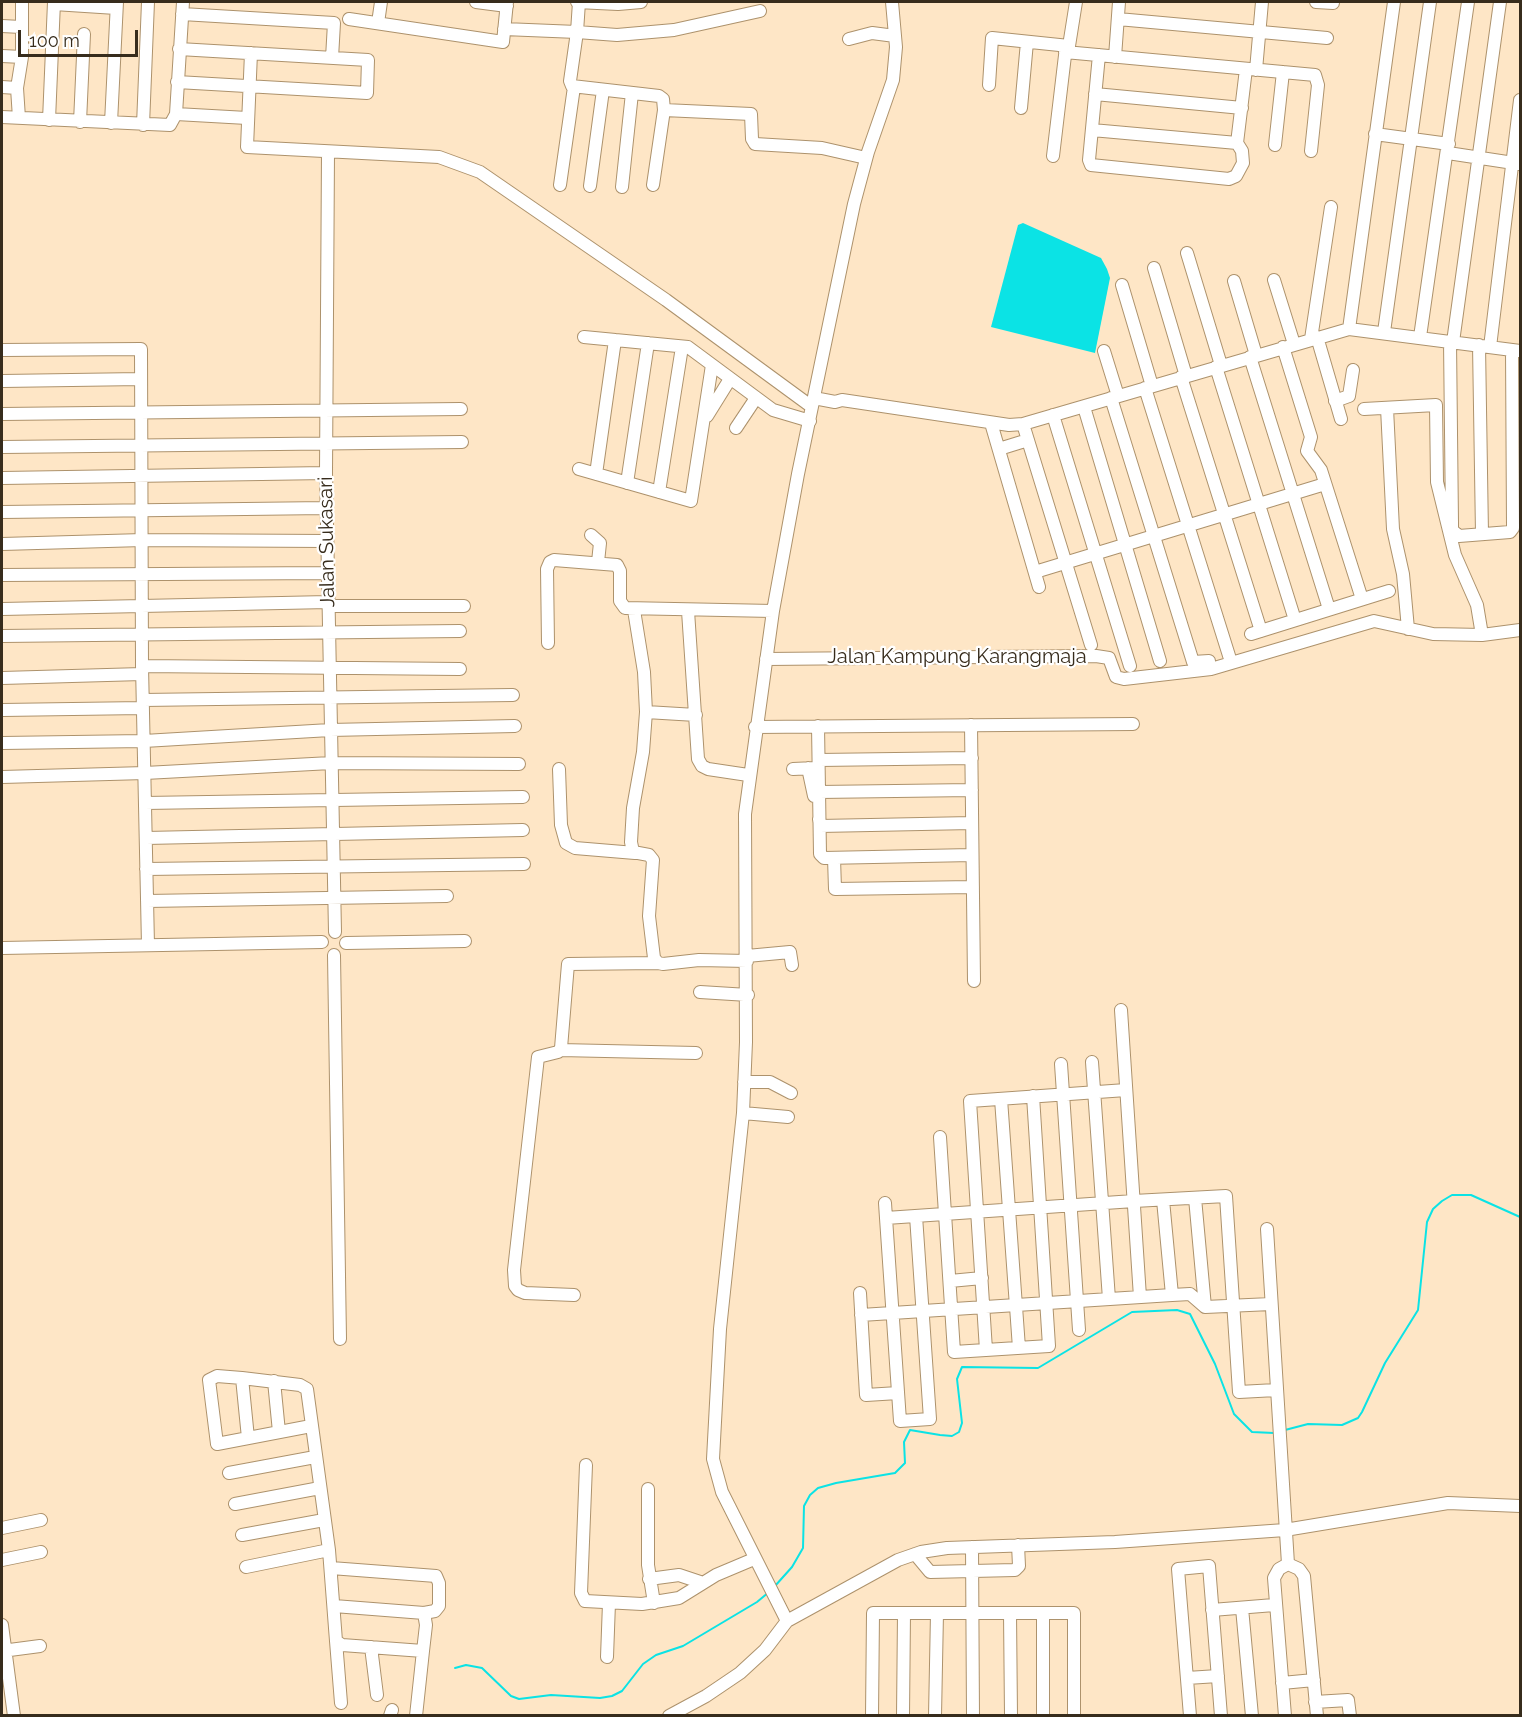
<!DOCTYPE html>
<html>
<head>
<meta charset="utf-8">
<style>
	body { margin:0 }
	#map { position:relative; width:1522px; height:1717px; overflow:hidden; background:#fee6c6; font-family:Raleway,sans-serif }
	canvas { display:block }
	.frame { position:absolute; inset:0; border:3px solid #372c1c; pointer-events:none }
	.scale { position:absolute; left:18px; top:30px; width:120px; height:27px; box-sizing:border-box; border:3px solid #372c1c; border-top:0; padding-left:8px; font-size:18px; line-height:21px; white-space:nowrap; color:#372c1c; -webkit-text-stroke:4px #fff; paint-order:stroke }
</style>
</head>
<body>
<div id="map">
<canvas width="1522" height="1717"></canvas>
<div class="frame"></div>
<div class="scale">100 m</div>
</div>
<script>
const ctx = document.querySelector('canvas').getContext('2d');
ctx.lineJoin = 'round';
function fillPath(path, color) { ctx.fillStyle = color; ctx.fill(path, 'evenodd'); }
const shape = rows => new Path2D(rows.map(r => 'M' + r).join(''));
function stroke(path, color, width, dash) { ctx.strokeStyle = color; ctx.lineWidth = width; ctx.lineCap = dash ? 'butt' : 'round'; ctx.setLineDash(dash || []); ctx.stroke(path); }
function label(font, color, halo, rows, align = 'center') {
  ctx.font = font + ' Raleway,sans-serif'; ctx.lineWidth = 4.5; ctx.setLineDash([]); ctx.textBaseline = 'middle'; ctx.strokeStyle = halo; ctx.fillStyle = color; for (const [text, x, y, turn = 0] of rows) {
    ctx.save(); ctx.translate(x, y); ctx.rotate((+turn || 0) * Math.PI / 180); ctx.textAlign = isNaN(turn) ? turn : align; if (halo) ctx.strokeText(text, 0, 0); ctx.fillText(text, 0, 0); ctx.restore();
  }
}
fillPath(shape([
	[1023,223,1101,258,1107,269,1110,278,1095,353,991,327,1018,225]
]), '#0be3e5');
stroke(shape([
	[1285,1430,1308,1424,1342,1425,1358,1418,1362,1412,1385,1363,1418,1310,1427,1222,1433,1209,1442,1201,1452,1195,1471,1195,1520,1217],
	[775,1586,792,1567,803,1548,804,1506,810,1495,818,1488,836,1483,895,1473,905,1463,904,1442,910,1430,940,1435,952,1436,959,1432,962,1423,957,1379,962,1367,1038,1368,1132,1312,1177,1310,1190,1314,1215,1364,1234,1414,1252,1432,1274,1433],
	[455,1668,466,1665,482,1668,511,1696,519,1699,551,1695,600,1698,612,1696,622,1691,643,1664,656,1655,683,1646,757,1602,769,1592]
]), '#0be3e5', 2);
const minor = shape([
	[476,2,507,6],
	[577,2,618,4,641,2],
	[579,2,577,32,617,35,674,30,760,11],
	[1316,2,1333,3],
	[54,4,116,8],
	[182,14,334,23,332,58],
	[349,19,503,42,507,2],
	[1118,19,1327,38],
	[378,23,381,2],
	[2,26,21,27],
	[504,29,577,32,570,81,572,86,659,96,663,99,664,110,653,185],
	[849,39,872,33,895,36],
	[1065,52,1315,75,1318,85,1311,151],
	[251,53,247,147,439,157,480,172,666,300,812,407],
	[1099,55,1089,160,1091,165,1229,179,1236,176,1243,163,1242,151,1237,143,1246,69],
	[2,56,22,57],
	[1115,57,1119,2],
	[1256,70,1262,2],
	[177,82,367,93,368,60,179,49],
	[989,85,992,38,1069,46,1076,2],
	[2,87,17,88],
	[1095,94,1242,108],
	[1021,108,1027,42],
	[664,110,751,114,752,139,755,144,822,148,866,158],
	[176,114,247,118],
	[2,117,170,125,176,114,183,2],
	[19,118,17,88,22,57,22,2],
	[49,120,54,2],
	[80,122,84,34],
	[111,123,117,2],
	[143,125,148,2],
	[1092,130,1237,143],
	[1375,134,1449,144],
	[1275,145,1283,72],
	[328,153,326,473,335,932],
	[1448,153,1520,164],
	[1053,156,1066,47],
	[560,185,574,87],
	[590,186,603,90],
	[622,187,632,93],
	[1187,253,1221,365],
	[1154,268,1186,376],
	[1274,280,1294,344],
	[1234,281,1256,355],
	[1122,285,1152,386],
	[1349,329,1394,2],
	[1384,332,1430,2],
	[584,337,688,347,773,410,810,421],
	[1317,337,1341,419],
	[1420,337,1468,2],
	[1311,339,1331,207],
	[1450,341,1452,523,1452,530,1459,536,1510,532,1513,528,1512,350],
	[1453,342,1500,2],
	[1479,345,1482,534],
	[1283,347,1311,437,1307,451,1321,470,1362,599],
	[1490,347,1520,100],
	[2,350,141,349,142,666,148,945],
	[1104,351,1118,396],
	[1250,357,1329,609],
	[1216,367,1295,620],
	[1181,377,1261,631],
	[2,381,141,379],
	[1145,388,1231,662],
	[814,398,835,402,842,400,1009,425,1023,424,1349,329,1520,351],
	[1111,398,1193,662,1209,661],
	[1335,401,1349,396,1353,370],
	[1084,407,1160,661],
	[1387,408,1393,529,1403,574,1408,629],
	[1364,409,1436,405,1437,482,1455,555,1477,605,1482,635],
	[2,414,461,409],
	[1053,415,1130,666],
	[707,416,730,379],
	[991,423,1039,587],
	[1023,424,1091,645],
	[736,428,756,398],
	[2,447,462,442],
	[999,449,1028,440],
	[579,469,691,501,712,365],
	[596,474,615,340],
	[2,478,326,473],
	[627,483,648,343],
	[659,492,682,347],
	[2,512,326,508],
	[591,535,600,543,598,562],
	[2,544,143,540,327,541],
	[1035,572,1325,484],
	[2,575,327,573],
	[328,606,464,606],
	[2,609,328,602],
	[634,610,644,672,646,712,643,752,633,808,631,842,633,852,649,855,653,860,649,916,654,958,658,963,663,964,699,960,747,961],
	[688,611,698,759,702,766,708,769,748,775],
	[1251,634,1389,591],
	[2,636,460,631],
	[548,643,547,569,550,562,554,560,617,565,620,571,620,601,625,608,773,611],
	[766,659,1096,656,1109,658,1116,677,1124,679,1211,669,1374,621,1433,634,1482,635,1520,630],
	[142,666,460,669],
	[2,678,142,674],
	[143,700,513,695],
	[2,710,143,708],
	[646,712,696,715],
	[971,725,974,981],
	[818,726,820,854,824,858,972,855],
	[755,727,1133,724],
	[2,743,144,741,330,730,515,726],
	[819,760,972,758],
	[808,768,814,796],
	[559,769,561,825,566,843,575,848,635,853],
	[793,769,815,768],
	[2,777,145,773,331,763,519,764],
	[819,792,972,790],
	[145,803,523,797],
	[819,819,820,826,972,823],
	[146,838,523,830],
	[834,858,835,889,973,887],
	[146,869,524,864],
	[147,901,447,896],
	[346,943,465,941],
	[2,948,322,942],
	[334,955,340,1339],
	[747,956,790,952,792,965],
	[700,992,748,995],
	[1121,1010,1140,1297],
	[560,1050,696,1053],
	[1092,1062,1109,1299],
	[1061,1064,1079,1330],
	[744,1082,770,1082,791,1093],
	[1001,1099,1019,1348],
	[743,1113,788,1117],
	[940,1137,954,1352,1049,1346,1033,1096],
	[1195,1198,1205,1307],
	[1163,1200,1172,1295],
	[885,1203,886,1218],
	[916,1216,930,1419,900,1421,886,1218,1134,1201,1226,1196,1239,1392,1276,1390],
	[1267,1229,1288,1564,1299,1569,1304,1576,1317,1716],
	[950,1281,982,1278],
	[860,1293,866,1395,898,1393],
	[574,1295,525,1293,518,1290,515,1286,514,1270,538,1057,558,1052,561,1048,568,964,658,963],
	[861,1315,1172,1295,1190,1294,1205,1307,1271,1304],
	[986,1350,970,1101,1126,1090],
	[242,1378,248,1438],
	[274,1381,279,1432],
	[311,1426,217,1444,209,1380,217,1376,242,1378,300,1385,307,1389,329,1550,336,1641,342,1645,423,1651,416,1716],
	[586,1465,581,1593,585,1601,642,1604,679,1598,716,1575,754,1559],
	[229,1473,315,1457],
	[648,1489,648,1565,654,1603],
	[235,1504,320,1488],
	[2,1528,41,1520],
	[242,1535,324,1520],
	[972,1547,973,1716],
	[915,1554,930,1572,1015,1570,1019,1566,1018,1545],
	[2,1560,41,1552],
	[246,1567,329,1550],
	[331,1568,436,1576,439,1583,439,1606,435,1611,424,1613],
	[649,1579,679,1575,703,1583],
	[334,1606,424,1613,426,1625,423,1651],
	[1242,1608,1252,1716],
	[1212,1610,1274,1605],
	[1010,1613,1074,1613,1074,1716],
	[1043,1613,1043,1716],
	[787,1621,898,1560,921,1552,947,1548,1115,1542,1285,1530,1448,1503,1520,1506],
	[2,1625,14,1716],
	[336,1641,341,1703],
	[371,1647,377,1695],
	[2,1651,40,1646],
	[607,1657,609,1603],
	[1187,1678,1218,1676],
	[1282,1683,1314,1680],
	[1315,1702,1348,1700,1350,1716],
	[390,1716,392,1710],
	[669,1716,706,1696,740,1673,765,1650,787,1621,722,1492,713,1459,720,1329,743,1113,746,1042,745,814,773,611,798,474,854,204,868,152,893,80,896,47,892,2],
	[872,1716,873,1613,937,1613],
	[903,1716,904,1613],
	[935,1716,937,1613,1010,1613,1011,1716],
	[1190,1716,1178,1569,1209,1566,1221,1716],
	[1285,1716,1274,1578,1279,1569,1288,1564]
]);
stroke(minor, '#ad926c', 14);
stroke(minor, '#fff', 12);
label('20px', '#372c1c', '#fff', [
	["Jalan Sukasari",327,542,-91],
	["Jalan Kampung Karangmaja",957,657]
]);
</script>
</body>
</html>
